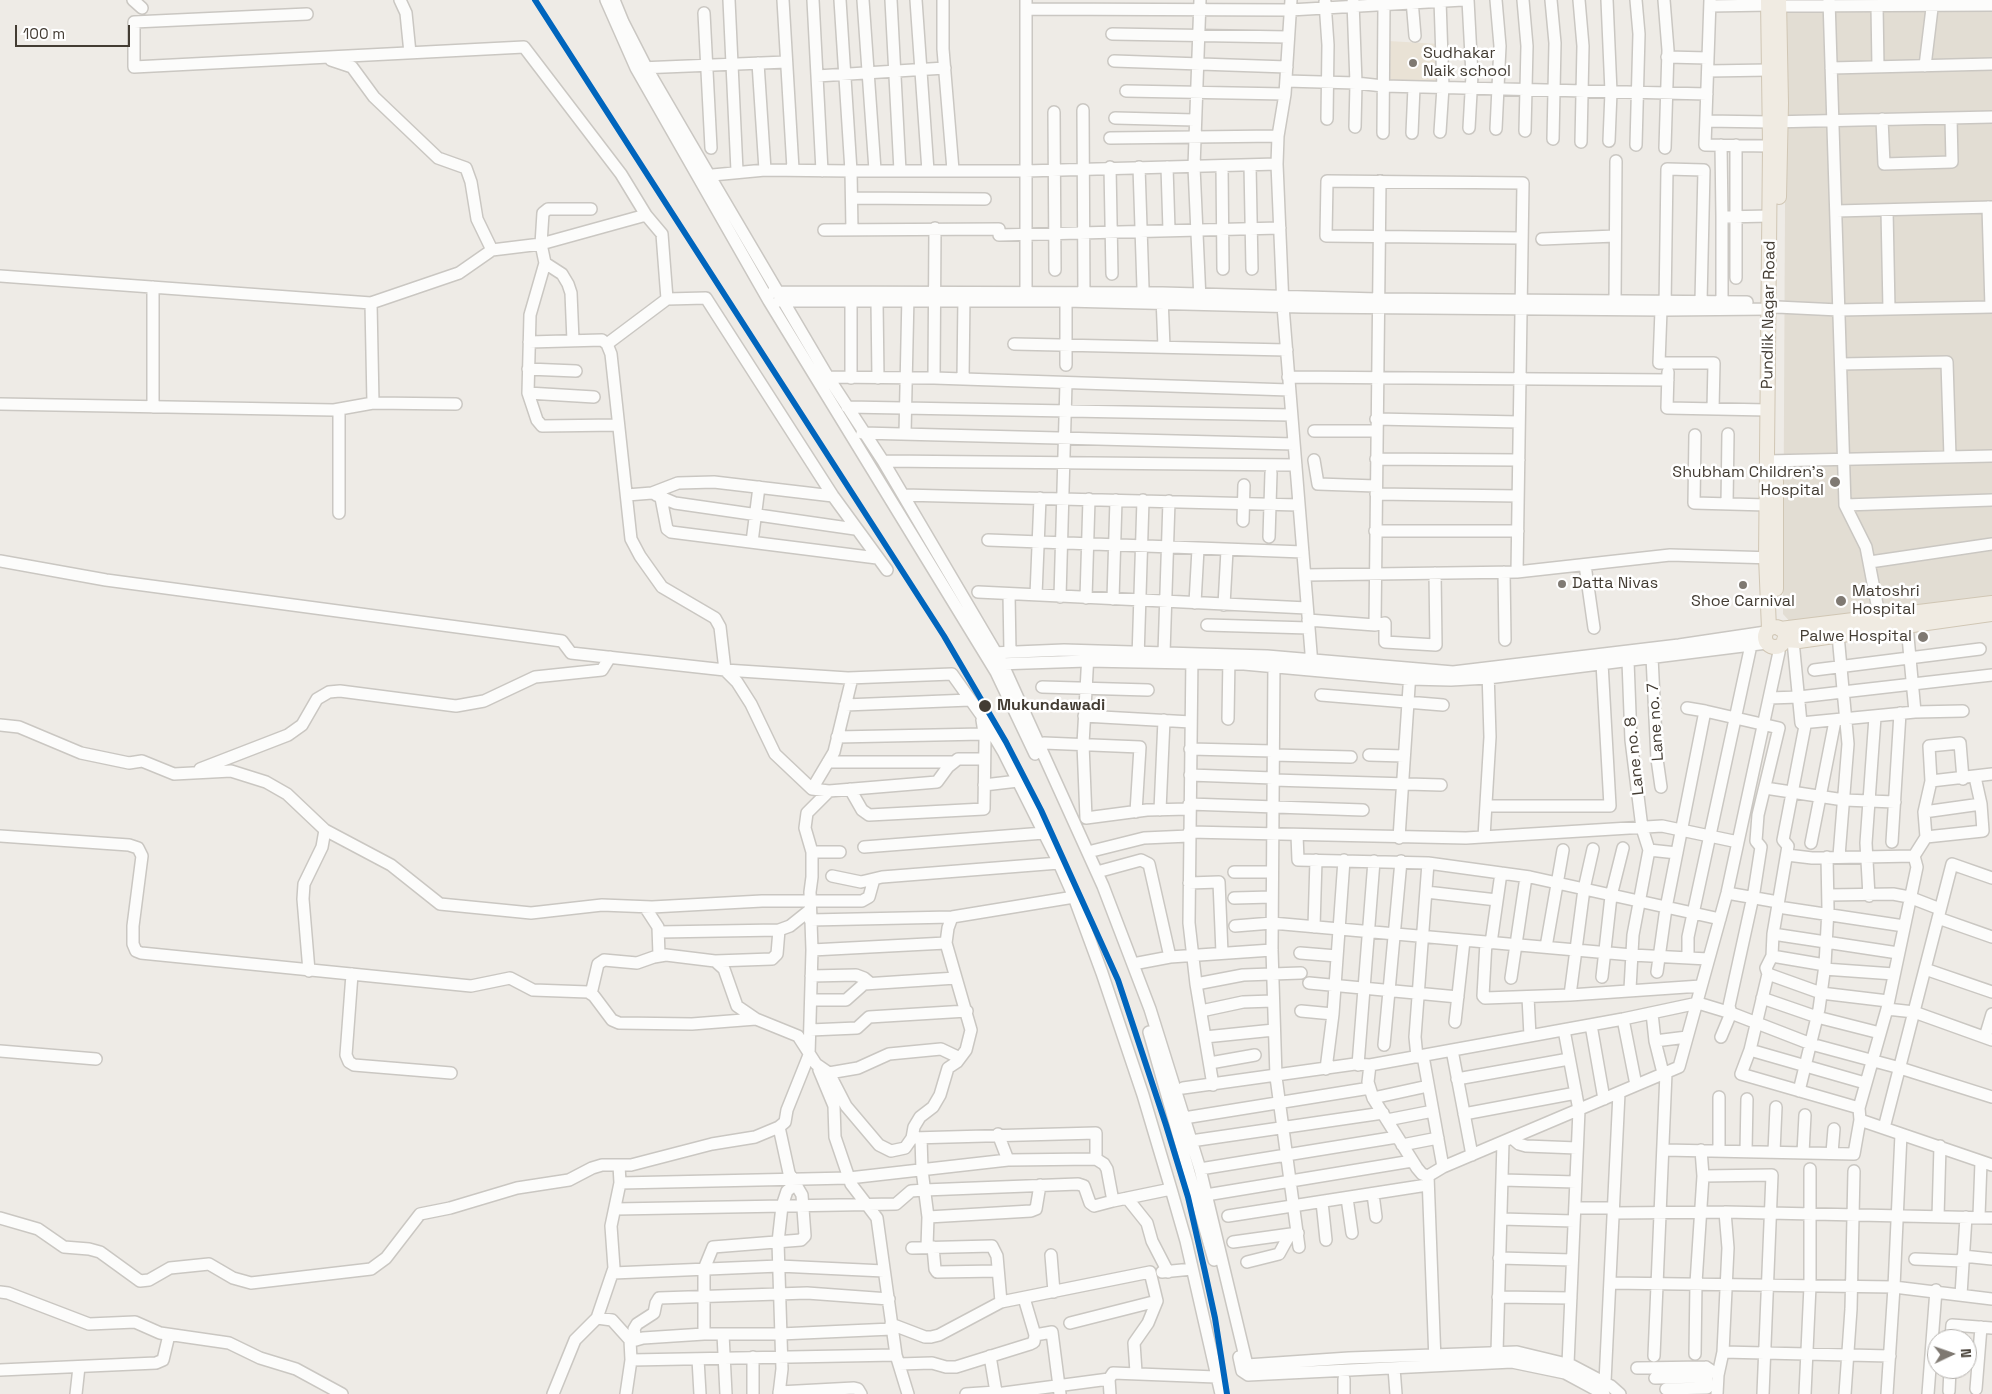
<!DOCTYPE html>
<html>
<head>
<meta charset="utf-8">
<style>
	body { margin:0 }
	#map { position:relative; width:1992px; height:1394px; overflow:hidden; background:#eeebe6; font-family:"Space Grotesk",sans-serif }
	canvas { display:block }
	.north { position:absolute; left:1927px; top:1329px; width:50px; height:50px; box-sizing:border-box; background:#fff; border:1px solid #b4b1ad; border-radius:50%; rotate:87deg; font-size:14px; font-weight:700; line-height:20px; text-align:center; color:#433c33 }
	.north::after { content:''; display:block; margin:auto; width:18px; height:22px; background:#7f7972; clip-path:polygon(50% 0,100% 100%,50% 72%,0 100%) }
	.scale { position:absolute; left:15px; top:25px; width:115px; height:22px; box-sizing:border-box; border:2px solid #433c33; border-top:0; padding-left:6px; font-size:15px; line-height:18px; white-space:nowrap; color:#433c33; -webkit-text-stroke:4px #fff; paint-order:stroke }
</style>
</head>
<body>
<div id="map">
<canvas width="1992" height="1394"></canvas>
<div class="north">N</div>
<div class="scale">100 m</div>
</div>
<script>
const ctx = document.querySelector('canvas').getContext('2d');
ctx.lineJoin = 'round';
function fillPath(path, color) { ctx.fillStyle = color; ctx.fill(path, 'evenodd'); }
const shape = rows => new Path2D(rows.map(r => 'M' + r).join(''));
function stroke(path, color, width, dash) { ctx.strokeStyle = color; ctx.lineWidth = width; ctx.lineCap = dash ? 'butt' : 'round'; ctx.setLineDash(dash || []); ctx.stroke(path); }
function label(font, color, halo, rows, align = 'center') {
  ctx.font = font + ' "Space Grotesk",sans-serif'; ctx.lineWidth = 5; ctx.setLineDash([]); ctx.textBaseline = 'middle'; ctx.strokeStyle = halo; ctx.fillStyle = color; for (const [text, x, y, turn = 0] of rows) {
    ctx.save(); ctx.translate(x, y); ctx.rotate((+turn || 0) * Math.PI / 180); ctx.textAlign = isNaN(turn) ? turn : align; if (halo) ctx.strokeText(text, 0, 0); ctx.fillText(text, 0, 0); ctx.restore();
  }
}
fillPath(shape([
	[1786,0,1992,0,1992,596,1792,624,1783,614]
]), '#e2ddd3');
fillPath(shape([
	[1388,41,1440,44,1439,82,1386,82]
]), '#e9e2d5');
const minor = shape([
	[133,0,142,8],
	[400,0,406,13,410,53],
	[606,0,636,68,769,301,996,672,1035,754],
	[614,0,623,22,646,67,709,175,828,377,883,461,1002,663,1103,886,1150,1009,1200,1169,1247,1365,1349,1358,1517,1352,1571,1365,1611,1386,1620,1394],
	[729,0,737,171],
	[783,0,793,169],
	[813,0,822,171],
	[863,0,875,170],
	[891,0,900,171],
	[916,0,928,171],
	[943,0,943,49,953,170],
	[1291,0,1285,94,1278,136,1277,164,1283,306,1312,665],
	[1412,0,1415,36],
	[1468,0,1472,75,1469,128],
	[1496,0,1500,46,1496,129],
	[1523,0,1527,46,1525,131],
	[1551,0,1555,43,1553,139],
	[1579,0,1583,46,1581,142],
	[1607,0,1611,92,1609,141],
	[1664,0,1668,50,1665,148],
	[1710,0,1705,145,1770,146],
	[1829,0,1845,505,1866,547,1881,625],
	[1325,2,1328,45,1327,119],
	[1353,2,1356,83,1355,127],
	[1710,6,1769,5],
	[1779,6,1992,5],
	[1877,6,1878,67],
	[1026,9,1290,10,1463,0],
	[704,13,711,148],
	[307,14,134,22,134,67,524,47,621,174,646,215,662,234,667,299],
	[1112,34,1288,37],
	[1667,57,1708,58],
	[331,60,352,67,374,97,438,158,466,168,471,182,477,219,492,250],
	[1114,61,1287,67],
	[758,63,765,170],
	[1925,66,1933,0],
	[640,68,786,62],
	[1831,68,1992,64],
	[1708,71,1769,70],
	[817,76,945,68],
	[1286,81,1356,83,1383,86,1707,94],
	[1126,91,1285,94],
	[1083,110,1084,299],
	[1054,112,1055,270],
	[1115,118,1195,120],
	[1882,119,1884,164,1952,162,1951,118],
	[1706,121,1770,122,1992,117],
	[1440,132,1443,87,1440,0],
	[1383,133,1384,5],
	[1412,133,1414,87],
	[1110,138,1278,136],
	[1636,145,1639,34,1636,0],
	[1721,145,1722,217],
	[1736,145,1736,278],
	[1250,165,1252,269],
	[1222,166,1223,269],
	[1110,167,1112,274],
	[1139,167,1143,288],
	[1167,167,1169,230],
	[702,176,765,170,851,171,840,0],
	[852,198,985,199],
	[1988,207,1991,307],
	[591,209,548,209,543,213,541,244,545,263,530,315,528,393,594,397],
	[1887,210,1889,309],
	[1836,211,1992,207],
	[824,230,999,229,999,235,1280,228],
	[852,230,851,171,1025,171,1277,164],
	[1542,239,1615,236],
	[545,263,562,274,568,284,571,293,573,341],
	[0,276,371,303,459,273,492,250,541,244,646,215],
	[773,292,1162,293,1377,299,1747,302],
	[851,297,851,378],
	[1162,297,1164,347],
	[1026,299,1026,0],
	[1200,300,1194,167,1200,0],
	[779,301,1066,301,1303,307,1665,310,1769,309,1777,307,1839,310,1992,307],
	[1066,301,1066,365],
	[1615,301,1616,161],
	[877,302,878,378],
	[1722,302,1722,217,1770,216],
	[371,303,373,403],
	[1665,307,1667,169,1704,170,1701,301],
	[1661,310,1659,363,1714,363,1713,409],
	[529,342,602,340,607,344,611,354,631,539,640,556,662,587,715,618,720,627,725,670,848,678,952,674,982,716,1004,753,1059,863,1074,897,1102,973,1143,1095,1171,1189,1186,1241,1221,1394],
	[607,344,667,299,706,298,833,496,887,570],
	[1014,344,1287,350],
	[1841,364,1947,362,1950,457],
	[528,369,576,371],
	[1668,372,1667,408,1768,410],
	[828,377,934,378,1289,390],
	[1288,377,1668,380],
	[934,378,935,228],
	[963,379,964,296],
	[528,393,537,420,542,426,618,425],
	[0,404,334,410,373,403,456,404],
	[153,407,153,287],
	[847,407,1291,415],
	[1376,419,1519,422],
	[1314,431,1376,431],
	[862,433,1294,444],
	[905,434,908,295],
	[1695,435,1694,503,1767,505],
	[1376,459,1519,460],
	[1314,460,1318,484,1376,486],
	[883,461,1296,465],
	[1767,461,1992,456],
	[1376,494,1518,496],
	[627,495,652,493,678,483,714,482,833,496],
	[656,495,675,503,855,529],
	[903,495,1299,505],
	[661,498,667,529,671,532,877,558],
	[1727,504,1728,434],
	[1845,505,1992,500],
	[339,513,339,409],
	[1243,521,1244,485],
	[1375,531,1518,531],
	[1269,537,1271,473],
	[988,540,1303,552],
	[752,542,759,487],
	[0,561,106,580,562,641,571,653,725,670,737,682,751,704,775,754,812,789,829,791,937,782,948,767,958,759,983,759],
	[1870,562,1992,544],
	[1585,565,1594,628],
	[1504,572,1505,640],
	[1517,572,1523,183,1327,181,1326,236,1521,238],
	[1305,575,1517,572,1670,555,1774,558],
	[978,592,1307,608],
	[1009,594,1010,652],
	[1036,595,1040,498],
	[1060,597,1066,383],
	[1086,598,1089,499],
	[1113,599,1116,500],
	[1195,603,1198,549],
	[1224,605,1227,550],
	[1308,620,1375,625,1385,623,1385,642,1436,645,1435,573],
	[1207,625,1309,628],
	[1375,625,1380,181],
	[1907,626,1915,712],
	[1838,635,1848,744,1839,856],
	[1793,641,1801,723,1805,726,1783,840,1788,846,1773,934,1772,956,1766,968,1768,974,1750,1050,1741,1074,1859,1108],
	[992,653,1064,650,1267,656,1453,672,1679,645,1766,632],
	[1164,653,1169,501],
	[1088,654,1083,744,1086,818,1147,810,1189,809],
	[1192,655,1189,923,1196,984,1213,1085],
	[1652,657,1657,759,1661,787],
	[1138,658,1143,500],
	[1274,661,1272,950,1276,1077,1299,1247],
	[1628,661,1631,740,1642,828,1649,850,1633,935,1630,989],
	[997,664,1087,661,1244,664,1409,679,1451,680,1488,678,1767,643],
	[1814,670,1980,649],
	[1042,687,1148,690],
	[1321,695,1443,705],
	[1769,698,1799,697,1992,675],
	[845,705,970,700],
	[1705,711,1779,728,1758,815,1756,841,1761,847,1754,892,1729,1006,1731,1013,1721,1037],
	[1084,716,1191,722],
	[1228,719,1229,656],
	[1801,723,1915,712,1963,711],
	[0,725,19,727,81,753,129,763,142,761,174,774,231,771,266,782,287,794,325,830,391,865,440,904,531,913,602,905,652,907,762,901,862,901,869,897,874,879],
	[837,737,983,734],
	[1044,743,1140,747,1136,812],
	[1190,749,1273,751],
	[1273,755,1351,757],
	[1369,755,1404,756],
	[828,762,954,762],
	[200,769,288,735,302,725,317,699,329,692,340,691,456,706,484,701,535,677,602,670,610,657],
	[1190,775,1273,778],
	[1273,780,1441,785],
	[1931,781,1992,774],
	[984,785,1018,781],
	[1765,788,1844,800,1895,802],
	[812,789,834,752,852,678],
	[850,789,862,810,869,815,984,809,985,739,982,720],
	[1189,804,1363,810],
	[1486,806,1610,806,1602,663],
	[1160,810,1164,720],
	[1924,812,1981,804],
	[1189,832,1466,838,1662,826,1738,842],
	[1297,835,1298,860,1428,863,1530,877,1720,919],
	[0,836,129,845,138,848,142,856,133,926,133,944,136,951,141,953,471,986,510,978,533,990,588,992,594,996,612,1020,619,1023,692,1024,756,1019],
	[1484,837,1490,737,1488,671],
	[1926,837,1983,831,1981,804,1975,777],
	[1399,838,1410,672],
	[1892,842,1900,713],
	[1811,843,1835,721],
	[864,847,1044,833],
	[1649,850,1677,853],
	[812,852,840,852],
	[1088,852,1144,838,1189,836],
	[1787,855,1812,858,1914,856,1917,867,1887,1009,1914,1012,1992,1040],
	[1914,856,1926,837,1924,812,1931,781,1929,746,1960,743,1963,779],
	[1097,872,1141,860,1149,864,1170,957,1272,950],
	[1234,872,1272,872],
	[832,876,861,882,882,877,1059,863],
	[1189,883,1219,882,1222,953],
	[1426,892,1497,900],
	[1727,893,1778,902],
	[1828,895,1893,894,1909,897,1940,909],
	[1869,896,1866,843,1875,717],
	[1234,898,1272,897],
	[645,907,658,927,659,955],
	[1778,907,1904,926],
	[1938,918,1992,937],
	[810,920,952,917,1074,897],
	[1235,926,1272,923,1632,955,1708,959],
	[1314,927,1316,860],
	[659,932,779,930,790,926,810,910],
	[1773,934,1898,953],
	[1486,942,1483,996,1485,998,1570,995,1701,986],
	[1491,943,1501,873],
	[1546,947,1563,850],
	[812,950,946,943],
	[1300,953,1337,956],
	[1772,956,1825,965],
	[1688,957,1688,937,1751,645],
	[715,961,772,959,777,954,779,930],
	[1133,964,1170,957],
	[1824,969,1894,974],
	[1925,969,1992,992],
	[309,971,303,899,304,884,322,847,325,830],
	[1657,972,1666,908,1705,711,1687,708],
	[352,974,346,1055,349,1062,354,1065,451,1073],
	[1768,974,1821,993,1888,1001],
	[811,976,856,975,864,978,870,983],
	[1602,977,1611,896,1623,848],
	[1511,978,1526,877],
	[1309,983,1458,997],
	[1196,984,1243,975,1301,973],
	[591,994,598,964,604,960,637,963,654,957,666,955,715,961,724,969,737,1006,756,1019,798,1036,816,1064,829,1073,846,1106,879,1145,891,1151,905,1148,912,1138,914,1127,920,1117,933,1107,940,1095,948,1068,957,1062,966,1050,971,1030,946,943,948,928,952,917],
	[1570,995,1584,889,1593,849],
	[1528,997,1530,1036],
	[1762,998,1817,1017,1880,1033],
	[811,1000,846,1000,864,984,956,978],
	[1201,1011,1243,1002,1273,1001],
	[1301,1011,1333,1014],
	[1652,1013,1655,1041,1663,1073],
	[1623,1019,1636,1085],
	[1455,1022,1464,941],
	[1591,1025,1604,1099],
	[810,1030,857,1028,869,1017,967,1011],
	[1564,1030,1579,1110,1568,1364],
	[1149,1032,1214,1260],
	[1205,1037,1274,1030],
	[1985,1037,1992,1014],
	[1655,1041,1687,1037],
	[1384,1045,1401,861],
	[1452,1050,1472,1155],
	[1750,1050,1865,1083],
	[0,1051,96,1059],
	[1423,1056,1443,1167],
	[1417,1057,1415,1037,1428,863],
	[1210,1063,1255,1055],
	[1358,1065,1374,861],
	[1370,1065,1368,1082,1373,1098,1417,1168,1422,1174,1428,1176],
	[1326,1069,1333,1014,1344,860],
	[819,1070,834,1106,835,1137,851,1184,877,1218,896,1355,908,1394],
	[829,1073,858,1068,889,1054,941,1049,960,1058],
	[1457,1079,1569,1059],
	[1183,1088,1355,1064,1370,1065,1623,1019,1698,1003,1731,1013,1811,1044,1900,1068,1992,1097],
	[1799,1091,1819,1009,1825,965,1828,909,1827,857],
	[1719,1097,1719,1150],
	[1373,1098,1428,1086],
	[1464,1114,1576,1093],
	[1184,1118,1370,1088],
	[1387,1120,1433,1111],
	[1860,1120,1992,1165],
	[1884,1128,1952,864,1992,878],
	[998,1134,1008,1160,1096,1159],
	[912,1138,1096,1133,1096,1159,1104,1164,1107,1169,1113,1201,1171,1189],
	[921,1138,922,1170,928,1217,1031,1211,1036,1209,1040,1185],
	[1512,1138,1519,1144,1526,1146,1577,1148],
	[1191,1141,1383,1113],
	[1402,1145,1438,1138],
	[1664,1150,1854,1154,1860,1120,1859,1108,1887,1009],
	[1746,1151,1747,1099],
	[1774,1152,1776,1107],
	[1803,1153,1805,1115],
	[1832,1153,1834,1129],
	[619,1165,631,1165,712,1144,755,1137,779,1127,785,1122,787,1110,809,1055,812,950,810,892,812,877,812,852,805,828,807,813,829,791],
	[1200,1169,1397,1137],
	[1703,1176,1772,1175,1763,1394],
	[1502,1180,1576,1182],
	[1373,1194,1376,1217],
	[1206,1195,1412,1161],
	[1127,1198,1147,1223,1152,1241,1168,1272],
	[1347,1198,1352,1233],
	[1322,1202,1326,1240],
	[1575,1208,1613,1208],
	[616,1209,896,1204,911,1191,924,1190,1078,1184,1084,1186,1090,1203,1094,1206,1113,1201],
	[1613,1213,1725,1212,1992,1218],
	[1228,1216,1427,1185],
	[1979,1216,1981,1162],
	[1938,1217,1940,1146],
	[0,1218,38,1229,64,1247,89,1249,100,1252,140,1281,149,1280,170,1268,209,1264,233,1278,251,1283,371,1269,386,1258,420,1214,450,1208,517,1188,569,1180,592,1168,602,1165,619,1165,620,1183,849,1178,1008,1160],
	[1501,1219,1574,1221],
	[1233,1242,1298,1233],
	[927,1247,928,1217],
	[933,1247,935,1269,937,1272,998,1271],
	[912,1248,992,1246,997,1256,1001,1302],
	[1051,1255,1054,1292],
	[1963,1256,1992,1259],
	[1499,1258,1572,1260],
	[1915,1259,1963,1261],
	[1247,1262,1279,1254,1290,1234],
	[1162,1272,1192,1269],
	[613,1273,779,1266,884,1271],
	[1611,1283,1894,1287,1992,1299],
	[0,1292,8,1293,89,1324,135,1322,160,1333,229,1343,260,1358,296,1369,342,1394],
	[1961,1295,1966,1217],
	[1498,1297,1571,1298],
	[597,1318,614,1268,611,1226,620,1183],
	[891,1324,925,1337,931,1337,939,1335,1001,1302,1150,1272,1157,1301,1070,1323],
	[704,1334,704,1269,713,1247,801,1240,805,1236,802,1195,789,1173,779,1127],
	[723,1334,726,1394],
	[1035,1335,1052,1332,1060,1394],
	[1951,1339,1952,1325,1992,1328],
	[636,1340,634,1329,637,1324,654,1313,656,1303,659,1298,807,1293,889,1299],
	[1497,1352,1503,1142],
	[1723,1352,1890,1356],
	[1695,1354,1696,1283,1703,1176,1701,1150],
	[1654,1356,1666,1073],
	[753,1357,753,1394],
	[1239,1357,1242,1371,1248,1375,1512,1362,1565,1373,1604,1394],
	[698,1359,700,1394],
	[631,1360,896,1355],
	[1435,1361,1428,1176,1443,1167,1679,1067,1727,893,1779,652,1778,646],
	[899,1364,932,1363,946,1367,956,1367,1030,1344,1034,1342,1035,1335,1024,1298],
	[1394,1368,1396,1394],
	[1637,1368,1706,1367,1718,1375],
	[0,1370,156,1363,163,1360,169,1335],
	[1136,1372,1134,1343,1148,1323,1157,1301],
	[1655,1378,1706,1377],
	[1109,1379,1113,1373,1216,1377],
	[1344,1379,1344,1394],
	[1605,1382,1619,1093],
	[1666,1389,1707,1388,1706,1367],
	[1976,1389,1981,1327],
	[1949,1391,1950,1369],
	[779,1392,854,1388,858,1389,861,1394],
	[76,1394,79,1367],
	[553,1394,575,1340,597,1318,612,1320,630,1340,636,1340,643,1338,704,1334,780,1334,892,1329],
	[626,1394,631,1360,630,1340],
	[779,1394,782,1369,778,1242,782,1206,787,1191,796,1184],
	[966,1394,996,1392,990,1356],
	[996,1394,1109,1379,1110,1394],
	[1717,1394,1718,1375,1723,1352,1728,1248,1725,1212],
	[1805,1394,1810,1286,1810,1169],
	[1845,1394,1851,1309,1854,1171],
	[1887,1394,1894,1287,1901,1134],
	[1928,1394,1936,1290]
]);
const major = shape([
	[1768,0,1770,146,1766,557,1769,629],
	[1779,0,1781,103,1779,197],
	[1776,589,1776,481],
	'1765 637a10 10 0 1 1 20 0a10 10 0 1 1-20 0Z',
	[1780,629,1992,603],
	[1784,640,1799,641,1992,614]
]);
stroke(minor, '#cac7c2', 14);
stroke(major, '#d0c6b4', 16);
stroke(minor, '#fcfcfb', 11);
stroke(major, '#f0ebe2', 14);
stroke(shape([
	[535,0,944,636,1006,742,1041,810,1118,980,1166,1125,1188,1197,1205,1272,1215,1318,1227,1394]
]), '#0065bd', 6);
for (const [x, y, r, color] of [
	[1413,63,5,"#7f7972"],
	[1835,482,6,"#7f7972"],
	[1562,584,5,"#7f7972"],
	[1743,585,5,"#7f7972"],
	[1841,601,6,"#7f7972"],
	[1923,637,6,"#7f7972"],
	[985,706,7,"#433c33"]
]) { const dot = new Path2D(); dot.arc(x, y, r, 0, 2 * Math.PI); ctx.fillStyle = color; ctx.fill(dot); stroke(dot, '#fff', 2); }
label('16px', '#433c33', '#fff', [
	["Sudhakar",1423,54],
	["Naik school",1423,72],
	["Shubham Children's",1824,473,"right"],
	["Hospital",1824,491,"right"],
	["Datta Nivas",1572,584],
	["Matoshri",1852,592],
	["Hospital",1852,610],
	["Shoe Carnival",1743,602,"center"],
	["Palwe Hospital",1912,637,"right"]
], 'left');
label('16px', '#433c33', '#fff', [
	["Pundlik Nagar Road",1769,315,-89],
	["Lane no. 7",1656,722,-94],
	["Lane no. 8",1635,756,-96]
]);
label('bold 16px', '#433c33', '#fff', [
	["Mukundawadi",997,706]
], 'left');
</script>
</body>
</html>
